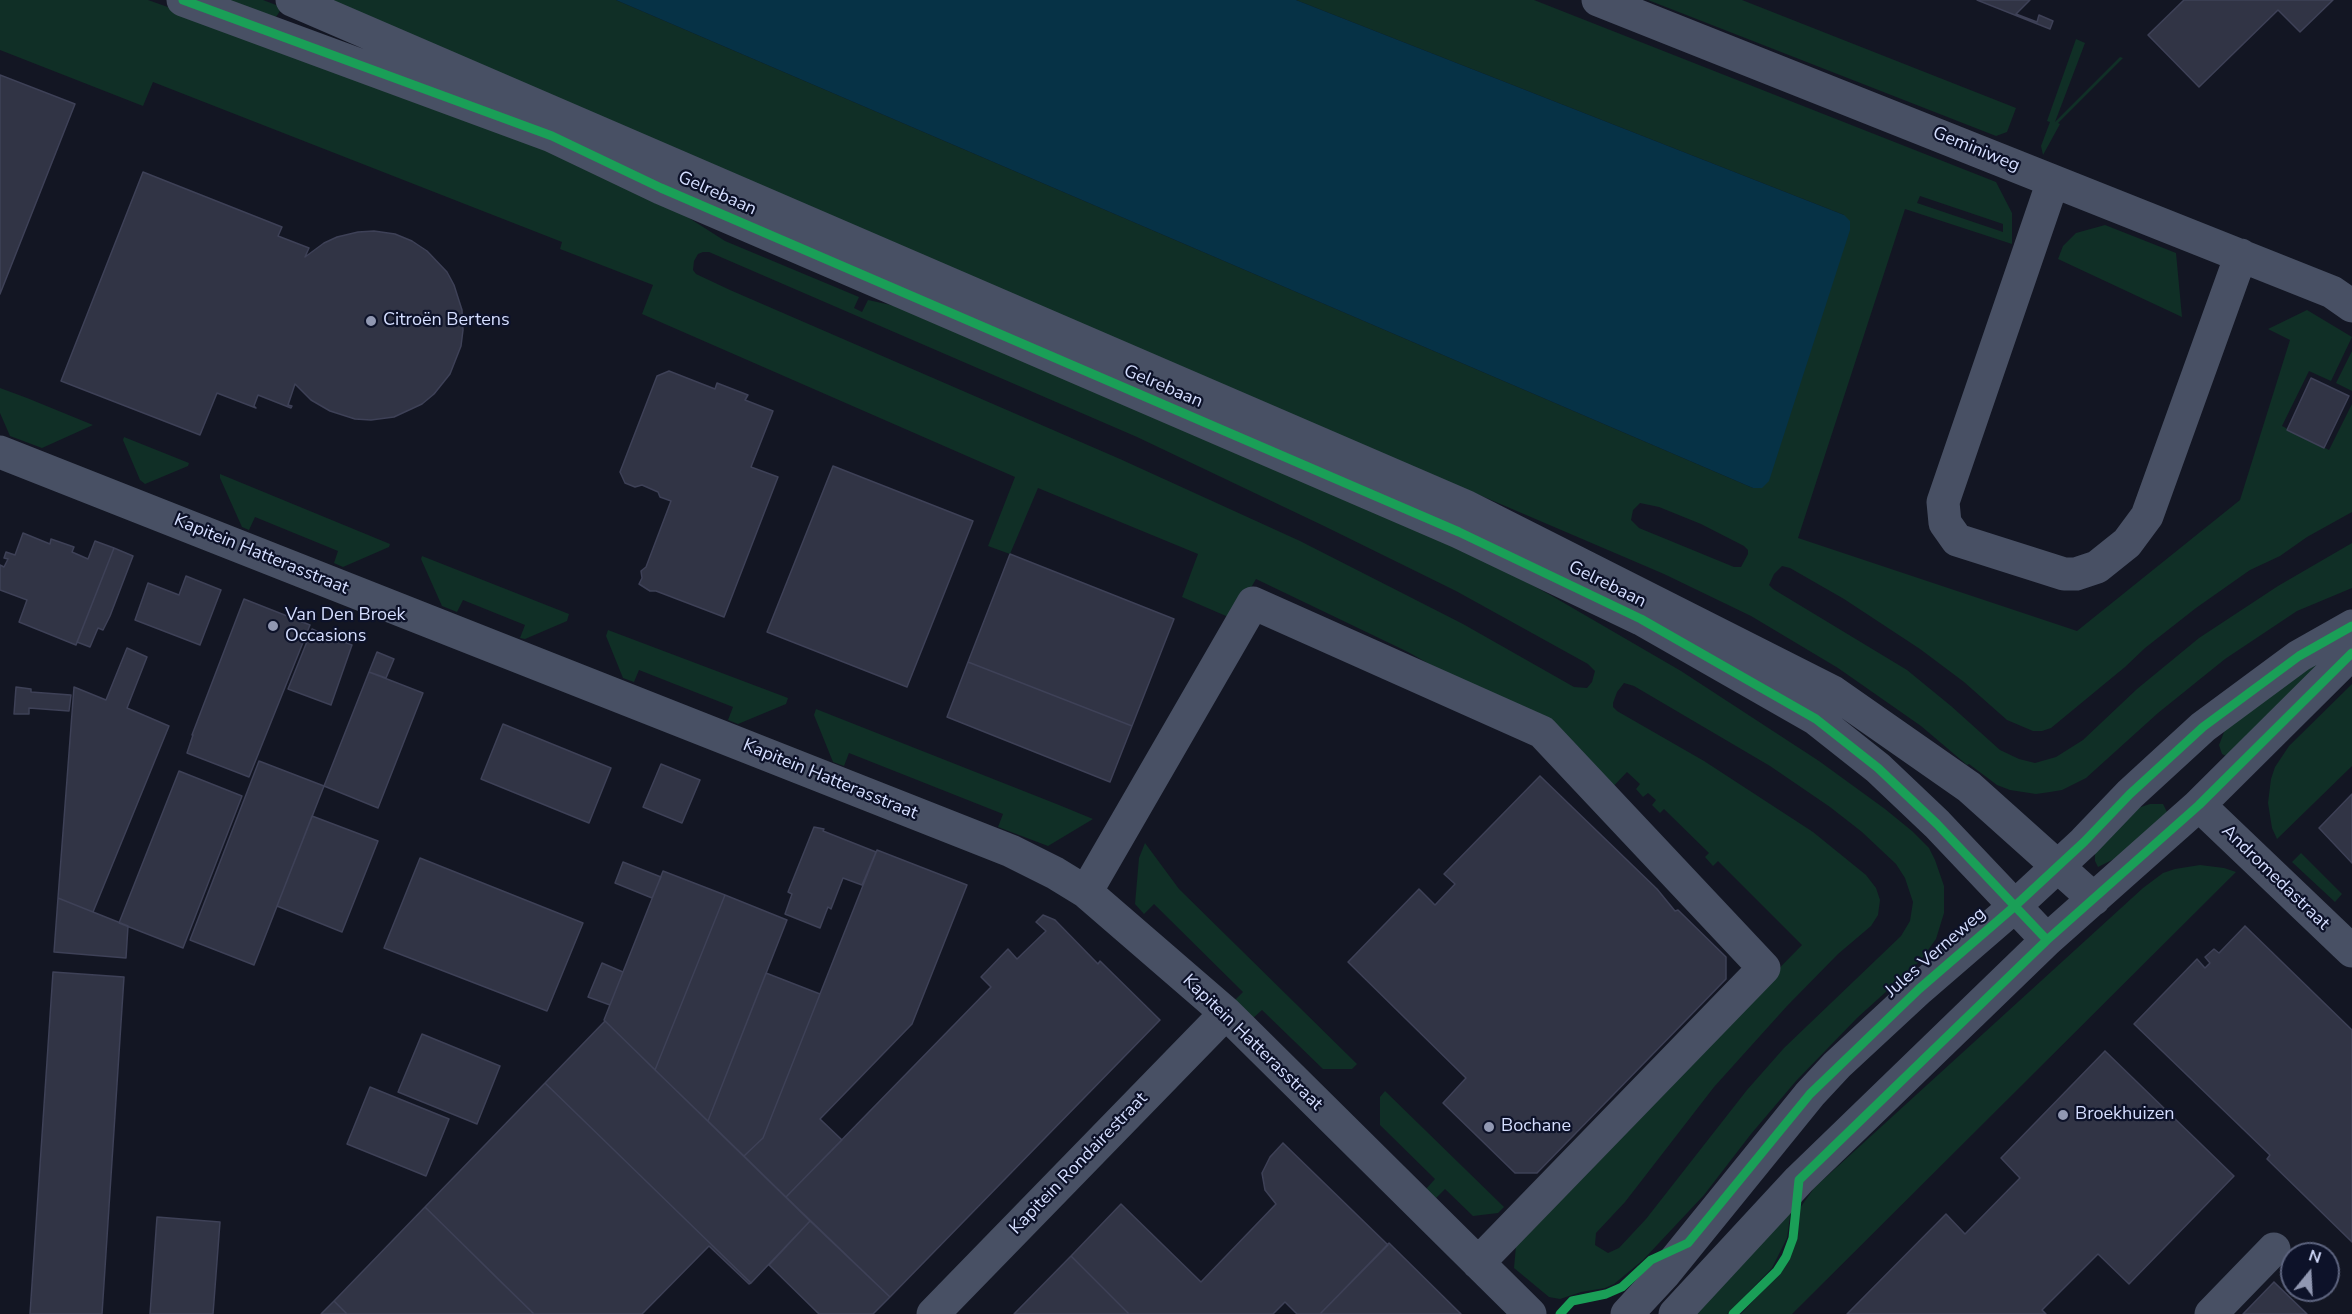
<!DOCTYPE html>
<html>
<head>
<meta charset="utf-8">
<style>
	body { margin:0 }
	#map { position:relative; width:2352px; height:1314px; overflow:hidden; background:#131623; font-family:"Nunito Sans",sans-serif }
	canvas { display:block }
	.north { position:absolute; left:2280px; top:1242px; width:60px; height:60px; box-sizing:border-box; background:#0d1229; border:2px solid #5d647f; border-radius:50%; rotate:18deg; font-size:16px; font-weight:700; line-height:24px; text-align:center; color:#d5deff }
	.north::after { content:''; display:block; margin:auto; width:21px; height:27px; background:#9198b2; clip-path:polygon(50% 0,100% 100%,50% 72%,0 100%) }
</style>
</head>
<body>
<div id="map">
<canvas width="2352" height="1314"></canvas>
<div class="north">N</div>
</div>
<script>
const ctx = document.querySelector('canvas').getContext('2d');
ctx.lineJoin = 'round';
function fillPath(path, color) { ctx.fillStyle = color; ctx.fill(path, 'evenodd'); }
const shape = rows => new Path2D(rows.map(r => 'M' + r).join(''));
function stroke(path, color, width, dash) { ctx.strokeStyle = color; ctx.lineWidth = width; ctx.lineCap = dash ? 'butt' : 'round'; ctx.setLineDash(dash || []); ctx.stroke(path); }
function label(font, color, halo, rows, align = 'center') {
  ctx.font = font + ' "Nunito Sans",sans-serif'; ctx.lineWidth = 4.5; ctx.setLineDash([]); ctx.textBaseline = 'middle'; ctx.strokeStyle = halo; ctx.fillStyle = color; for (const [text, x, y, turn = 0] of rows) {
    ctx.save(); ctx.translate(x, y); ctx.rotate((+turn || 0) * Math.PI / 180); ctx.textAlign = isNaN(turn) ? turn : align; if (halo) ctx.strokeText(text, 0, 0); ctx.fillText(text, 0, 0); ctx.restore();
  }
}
fillPath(shape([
	[0,0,148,0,303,55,642,188,725,241,859,297,854,308,862,312,868,300,936,315,1487,560,1552,596,1681,671,1819,761,1885,809,1912,831,1929,848,1935,860,1944,886,1944,913,1936,939,1920,961,1857,1018,1796,1081,1751,1134,1704,1195,1643,1260,1614,1284,1605,1288,1581,1292,1560,1299,1549,1297,1514,1268,1517,1235,1802,945,1718,861,1713,866,1705,857,1709,853,1664,809,1660,813,1652,805,1656,800,1648,793,1643,797,1636,789,1640,784,1627,772,1604,796,1523,717,1408,652,1256,579,1233,619,1182,597,1198,554,1038,488,1010,554,988,546,1015,477,642,314,653,285,560,249,562,242,153,82,143,106,0,50],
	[703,252,709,252,1137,437,1324,526,1456,591,1588,664,1595,671,1592,682,1587,688,1574,687,1463,624,1300,541,1120,459,730,290,696,274,693,270,694,261,698,254],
	[1624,683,1634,686,1770,766,1830,807,1862,832,1896,864,1905,878,1913,902,1910,921,1901,936,1784,1048,1747,1090,1646,1219,1619,1248,1608,1253,1595,1245,1596,1233,1625,1202,1714,1087,1787,1006,1838,954,1871,926,1878,915,1880,900,1876,888,1866,875,1813,832,1704,761,1617,711,1613,707,1613,703,1617,692],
	[224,0,263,0,276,5,280,11,276,17],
	[323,0,616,0,1753,488,1844,215,1296,0,1534,0,1996,182,2012,213,2012,244,1905,209,1798,538,2077,631,2240,500,2290,340,2268,329,2307,310,2352,337,2331,381,2309,371,2282,426,2329,450,2352,404,2352,512,2307,537,2280,556,2250,570,2196,608,2145,648,2125,667,2051,728,2042,731,2033,731,2007,720,1964,682,1920,649,1844,599,1790,568,1782,566,1774,574,1769,585,1773,589,1907,670,1951,706,2000,750,2019,759,2035,763,2056,757,2083,740,2137,689,2199,638,2278,586,2352,543,2352,588,2297,611,2225,659,2158,713,2086,778,2062,790,2050,792,2036,794,2010,790,1997,785,1969,764,1967,765,1921,726,1838,668,1751,616,1664,574],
	[1920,196,2003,224,2003,232,1917,203],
	[1640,503,1659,507,1701,524,1744,546,1748,550,1748,554,1741,567,1734,567,1639,528,1631,520,1633,510],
	[1648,0,1742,0,2016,108,2007,132,1996,136],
	[2076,39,2085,43,2055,122,2120,57,2123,58,2058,123,2060,124,2043,155,2041,146,2050,122,2047,121],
	[2105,225,2176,253,2182,317,2058,259,2063,246,2076,233],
	[2352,351,2352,391,2336,383],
	[0,388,27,398,93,425,42,448,10,436,0,413],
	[124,437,189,463,188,466,145,484,140,480,123,440],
	[220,474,390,544,389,547,343,567,334,563,338,551,255,517,249,530,242,527,220,478],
	[422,556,569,614,567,621,525,639,520,638,525,625,463,600,457,612,442,606,421,559],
	[608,630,788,698,786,704,738,724,728,720,733,707,639,670,634,682,623,678,606,636],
	[2328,655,2226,756,2222,754,2219,745,2226,727],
	[2352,684,2352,766,2277,839,2272,828,2268,803,2271,779,2275,767,2289,746],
	[816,709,1059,805,1093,819,1048,846,998,827,1003,814,849,753,844,766,833,762,814,715],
	[2150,804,2163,804,2167,812,2122,855,2098,867,2095,861,2095,852,2135,809],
	[1145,843,1179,889,1357,1064,1352,1069,1323,1069,1262,1010,1252,1019,1234,1001,1243,992,1154,904,1144,914,1135,904,1139,858],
	[2301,853,2342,894,2335,902,2292,862],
	[2200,865,2224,868,2236,872,1792,1314,1741,1314,1783,1269,1794,1245,1800,1208,1814,1188,2143,888,2163,873,2175,869],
	[1385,1091,1504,1207,1498,1213,1473,1216,1445,1189,1436,1198,1426,1189,1435,1179,1380,1125,1380,1097],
	[1791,1209,1787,1238,1772,1268,1727,1314,1697,1314]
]), '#102f26');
fillPath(shape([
	[616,0,1296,0,1844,215,1850,221,1850,230,1769,481,1762,488,1753,488]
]), '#063246');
const building = shape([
	[1977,0,2030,0,2016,14,2037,22,2039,15,2053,21,2050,29,1977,0],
	[2184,0,2333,0,2300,32,2278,10,2199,87,2148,35,2184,0],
	[0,75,75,104,0,294,0,75],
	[143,172,282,227,278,236,309,248,305,257,324,243,337,237,358,232,374,231,395,234,412,241,427,251,447,272,454,285,462,310,463,330,461,346,450,374,434,394,422,404,394,417,371,420,355,419,330,411,311,400,295,384,288,405,292,406,291,408,258,395,254,406,256,408,217,393,200,435,61,381,143,172],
	[669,371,715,389,717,383,748,395,745,400,773,411,751,467,778,477,724,617,656,591,650,591,639,584,642,578,641,571,646,567,671,501,660,497,658,492,642,485,635,487,625,483,620,472,657,376,669,371],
	[2311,378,2349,396,2324,448,2287,430,2311,378],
	[833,466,973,521,907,687,767,632,833,466],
	[23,533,50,544,51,539,74,547,72,552,88,559,95,541,114,548,76,645,19,622,27,600,0,590,0,565,4,567,8,559,4,558,6,552,15,555,23,533],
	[114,548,133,556,110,616,103,630,98,628,90,647,77,642,114,548],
	[1010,554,1174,619,1132,726,968,662,1010,554],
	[186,576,221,590,200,645,135,620,148,583,179,595,186,576],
	[244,599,310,625,249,777,187,753,193,735,192,735,244,599],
	[312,629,330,637,331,634,340,637,339,640,352,645,331,705,288,689,312,629],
	[127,648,147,657,127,708,169,726,93,912,58,898,74,687,106,700,127,648],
	[377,652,394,659,386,678,369,672,377,652],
	[968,662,1132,726,1110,782,947,717,968,662],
	[369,672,423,693,378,808,324,786,369,672],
	[16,687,31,689,31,692,71,695,69,711,29,708,29,714,14,714,16,687],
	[503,724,611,768,589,823,481,779,503,724],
	[259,761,324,786,254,965,190,940,259,761],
	[661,764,700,780,682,823,643,807,661,764],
	[179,771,242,796,183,948,119,923,179,771],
	[1540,776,1657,889,1675,911,1678,910,1726,957,1726,979,1537,1173,1515,1173,1443,1103,1466,1078,1348,962,1419,889,1435,905,1455,884,1444,874,1540,776],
	[2352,794,2352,863,2319,828,2352,794],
	[312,816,378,841,342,932,277,906,312,816],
	[814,827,824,829,823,831,876,852,862,885,843,878,831,909,828,907,820,928,785,914,792,894,788,892,814,827],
	[877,850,967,885,912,1024,820,1119,842,1140,786,1197,744,1156,763,1138,877,850],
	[420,858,583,923,547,1011,384,948,420,858],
	[623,862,661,877,652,898,615,883,623,862],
	[663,871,725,895,655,1070,604,1020,663,871],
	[725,895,787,920,708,1121,655,1070,725,895],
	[58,898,128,926,126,958,54,952,58,898],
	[1043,915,1055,920,1098,964,1100,961,1160,1020,890,1297,786,1197,991,987,981,977,1008,949,1017,959,1046,931,1036,922,1043,915],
	[2245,926,2352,1030,2352,1242,2267,1159,2270,1155,2134,1024,2197,959,2205,968,2210,963,2205,957,2214,949,2219,953,2245,926],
	[602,963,623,972,610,1005,588,997,602,963],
	[53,972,124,977,102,1314,30,1314,53,972],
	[766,973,820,994,763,1138,744,1156,708,1121,766,973],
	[605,1021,810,1221,751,1283,545,1083,605,1021],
	[422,1034,500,1066,477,1124,398,1092,422,1034],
	[2105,1051,2234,1176,2129,1284,2098,1254,2042,1310,2046,1314,1847,1314,1946,1214,1965,1234,2020,1178,2001,1158,2105,1051],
	[545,1083,751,1283,749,1284,709,1246,642,1314,534,1314,425,1207,545,1083],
	[370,1087,449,1119,426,1176,347,1144,370,1087],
	[1283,1143,1388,1245,1320,1314,1297,1314,1285,1302,1273,1314,1129,1314,1071,1256,1121,1204,1201,1282,1276,1204,1265,1190,1262,1173,1270,1157,1283,1143],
	[425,1207,501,1282,534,1314,347,1314,334,1301,425,1207],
	[157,1217,220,1222,213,1314,150,1314,157,1217],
	[810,1221,890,1297,873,1314,819,1314,769,1265,810,1221],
	[1389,1243,1461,1314,1320,1314,1389,1243],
	[1071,1256,1129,1314,1014,1314,1071,1256],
	[2274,1282,2307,1314,2243,1314,2274,1282],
	[334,1301,347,1314,321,1314,334,1301]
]);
fillPath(building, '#313445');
stroke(building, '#3e4157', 1.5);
stroke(shape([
	[183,0,552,136,661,188,1459,532,1641,619,1816,719,1878,768,1937,824,2047,940],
	[292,0,1467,507,1833,692,1969,787,2094,899],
	[1598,0,2332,292,2352,306],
	[2053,181,1943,502,1945,523,1957,540,2064,574,2076,574,2097,567,2127,543,2147,516,2241,255],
	[0,452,1011,851,1055,873,1086,892,1226,1013,1530,1314],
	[2199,805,2352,951],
	[1086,892,1253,603,1542,732,1764,968,1478,1263],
	[933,1314,1226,1013],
	[1627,1314,1664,1274,1810,1094,1837,1065,1919,989,2015,906,2084,842,2130,794,2203,727,2299,656,2352,626],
	[1675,1314,1799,1180,2047,940,2199,805,2352,653],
	[2211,1314,2274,1249]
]), '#485064', 33);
stroke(shape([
	[183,0,552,136,661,188,1459,532,1641,619,1816,719,1878,768,1937,824,2047,940],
	[1560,1314,1572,1301,1606,1294,1622,1287,1651,1260,1688,1243,1810,1094,1919,989,2015,906,2084,842,2130,794,2203,727,2299,656,2352,626],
	[1733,1314,1777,1271,1786,1257,1793,1238,1799,1180,2047,940,2199,805,2352,653]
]), '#1a9f57', 9);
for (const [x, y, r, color] of [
	[371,321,6,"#9198b2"],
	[273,626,6,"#9198b2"],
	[2063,1115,6,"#9198b2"],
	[1489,1127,6,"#9198b2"]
]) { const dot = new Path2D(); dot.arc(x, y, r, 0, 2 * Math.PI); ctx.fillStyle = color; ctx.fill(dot); stroke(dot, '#0d1229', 2); }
label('18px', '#d5deff', '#0d1229', [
	["Geminiweg",1976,150,22],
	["Gelrebaan",717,194,24],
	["Gelrebaan",1163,387,23],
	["Kapitein Hatterasstraat",261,555,22],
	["Gelrebaan",1607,585,26],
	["Kapitein Hatterasstraat",830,780,22],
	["Andromedastraat",2275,878,44],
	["Jules Verneweg",1936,953,-41],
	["Kapitein Hatterasstraat",1252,1043,44],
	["Kapitein Rondairestraat",1079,1164,-46]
]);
label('18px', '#d5deff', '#0d1229', [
	["Citroën Bertens",383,321],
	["Van Den Broek",285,616],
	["Occasions",285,637],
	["Broekhuizen",2075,1115],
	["Bochane",1501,1127]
], 'left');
</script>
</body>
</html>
